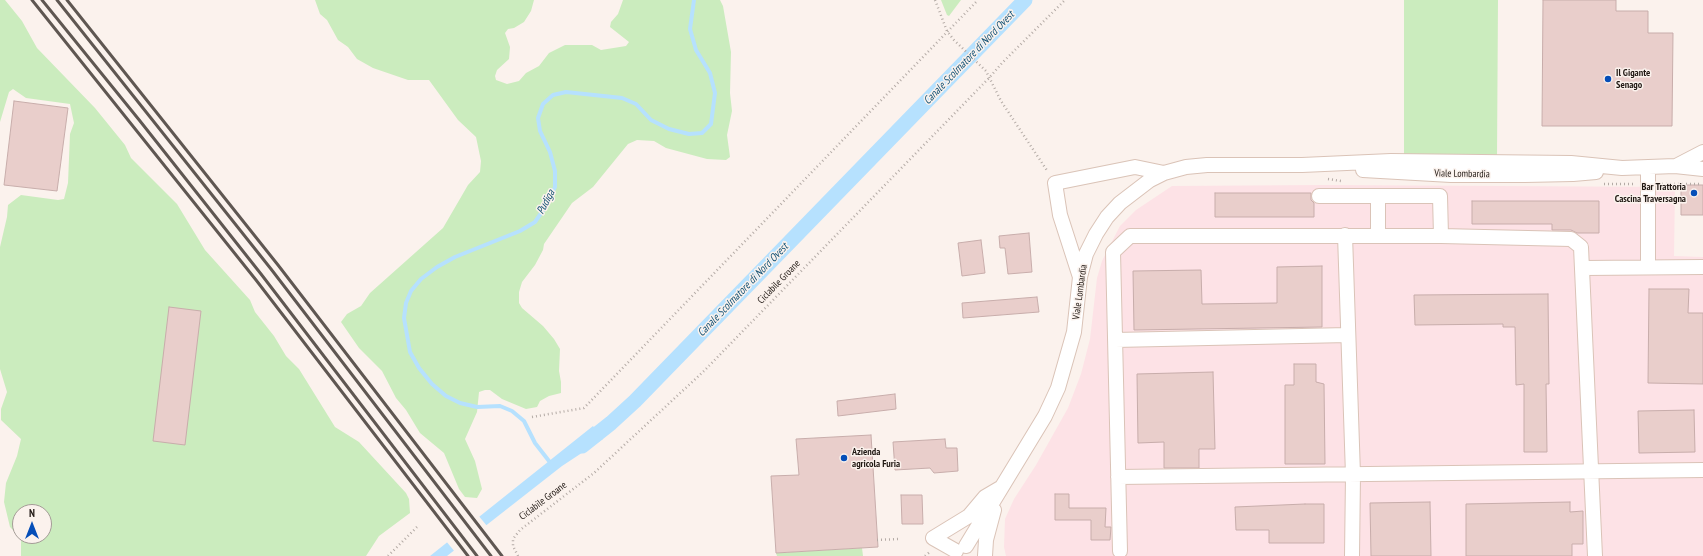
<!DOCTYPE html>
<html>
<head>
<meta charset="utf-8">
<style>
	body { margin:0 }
	#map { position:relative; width:1703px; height:556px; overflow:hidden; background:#fbf2ed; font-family:"PT Sans Narrow",sans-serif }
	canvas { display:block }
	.north { position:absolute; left:12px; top:504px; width:40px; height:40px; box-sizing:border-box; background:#fbf2ed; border:1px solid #a39b96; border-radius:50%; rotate:0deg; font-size:11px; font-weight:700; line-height:16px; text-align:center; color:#201813 }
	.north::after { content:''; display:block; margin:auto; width:14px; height:18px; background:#054eb8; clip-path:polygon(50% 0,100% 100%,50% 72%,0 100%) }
</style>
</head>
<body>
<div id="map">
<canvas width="1703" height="556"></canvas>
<div class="north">N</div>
</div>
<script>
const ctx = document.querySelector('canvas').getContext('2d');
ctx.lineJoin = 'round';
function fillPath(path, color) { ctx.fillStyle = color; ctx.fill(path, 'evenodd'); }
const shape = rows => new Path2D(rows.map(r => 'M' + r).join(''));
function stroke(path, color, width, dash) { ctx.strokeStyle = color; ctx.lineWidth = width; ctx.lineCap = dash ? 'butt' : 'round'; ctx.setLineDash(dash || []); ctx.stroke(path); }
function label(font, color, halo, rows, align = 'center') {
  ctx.font = font + ' "PT Sans Narrow",sans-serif'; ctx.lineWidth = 3; ctx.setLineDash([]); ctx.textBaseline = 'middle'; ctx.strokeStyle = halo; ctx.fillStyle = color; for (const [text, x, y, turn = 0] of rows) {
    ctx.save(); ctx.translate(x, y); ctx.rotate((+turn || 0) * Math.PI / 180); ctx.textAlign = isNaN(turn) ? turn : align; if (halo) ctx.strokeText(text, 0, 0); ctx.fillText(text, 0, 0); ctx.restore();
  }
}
fillPath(shape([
	[1323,185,1675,187,1674,256,1703,257,1703,556,1006,556,1004,547,1005,519,1014,499,1036,465,1068,408,1081,374,1090,339,1097,278,1102,261,1120,226,1136,210,1172,186]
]), '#fde2e6');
fillPath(shape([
	[0,0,5,0,22,21,37,48,95,108,125,145,131,158,177,204,205,250,250,300,255,312,274,336,286,356,299,369,335,427,359,442,406,493,409,499,410,513,379,536,366,556,21,556,21,538,10,527,4,502,6,483,17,456,21,439,1,420,1,409,7,392,0,369,0,247,7,217,8,205,21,195,58,200,64,199,68,183,70,134,74,123,70,104,26,98,13,89,9,92,0,122],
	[20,512,44,512,44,536,20,536],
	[315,0,534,0,531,11,524,22,514,28,508,29,505,33,510,47,509,59,497,70,495,76,496,80,507,84,519,81,526,73,539,66,549,53,565,45,592,45,601,50,626,46,629,42,610,27,611,22,618,14,623,0,720,0,723,6,731,52,730,93,732,111,727,135,730,157,726,160,707,159,666,148,654,141,637,140,628,144,593,187,572,203,544,244,543,250,535,265,522,282,519,292,519,303,522,308,543,326,554,339,560,349,559,371,561,382,561,393,549,396,540,401,537,407,526,409,502,399,490,390,485,390,479,392,477,412,465,439,475,461,482,489,477,498,465,497,459,489,444,453,420,433,406,410,396,398,382,371,359,348,341,322,347,314,361,306,370,293,443,228,468,185,480,172,481,161,476,137,458,120,429,80,408,80,373,68,357,59,348,47,338,40,327,20,320,14],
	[941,0,961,0,949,16,947,15],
	[1404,0,1498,0,1497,157,1404,155],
	[862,548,863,556,777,556,776,553]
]), '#cbecbe');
fillPath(shape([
	[593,426,603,439,562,466,447,556,430,556]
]), '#b6e1fe');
fillPath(shape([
	[478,515,487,526,455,552,446,541]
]), '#fbf2ed');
stroke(shape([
	[549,461,535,443,524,421,512,411,500,406,477,407,460,403,446,396,432,384,419,368,410,352,404,318,406,303,411,291,421,279,437,267,455,257,520,231,535,222,546,206,555,187,555,171,550,152,540,131,538,118,543,104,553,95,566,92,622,98,636,104,651,120,669,129,689,134,702,133,711,124,715,93,710,73,696,50,690,29,694,0]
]), '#b6e1fe', 4);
stroke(shape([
	[582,446,611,423,635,401,1025,0]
]), '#b6e1fe', 15);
const building = shape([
	[1543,0,1616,0,1616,11,1648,11,1648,33,1673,33,1672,126,1542,126,1543,0],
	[14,101,68,108,57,191,4,185,14,101],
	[1681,185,1703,185,1703,215,1681,215,1681,185],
	[1215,193,1311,193,1311,200,1314,203,1314,217,1215,217,1215,193],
	[1472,201,1599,201,1599,233,1577,233,1571,230,1552,230,1552,224,1472,224,1472,201],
	[1029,233,1032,272,1008,274,1005,248,1000,248,999,236,1029,233],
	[981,240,985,273,962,276,958,243,981,240],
	[1322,266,1322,327,1134,330,1133,271,1201,270,1202,304,1277,303,1277,267,1322,266],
	[1649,289,1689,289,1688,313,1703,313,1703,384,1648,383,1649,289],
	[1548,294,1549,384,1546,384,1547,452,1524,452,1524,384,1516,385,1515,327,1503,327,1503,324,1415,325,1414,295,1548,294],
	[1037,297,1039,312,963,318,962,303,1037,297],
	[169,307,201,311,185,445,153,441,169,307],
	[1294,364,1316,364,1316,382,1324,384,1325,464,1285,464,1285,385,1294,385,1294,364],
	[1213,372,1215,449,1199,449,1199,468,1164,468,1164,442,1138,443,1137,374,1213,372],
	[895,394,896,409,838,416,837,401,895,394],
	[1694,410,1695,452,1639,453,1638,411,1694,410],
	[871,435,878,547,776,553,771,476,799,475,796,439,871,435],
	[945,439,946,448,957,448,958,471,934,473,930,468,895,470,893,442,945,439],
	[1055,494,1069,494,1069,508,1106,508,1105,527,1111,527,1110,540,1091,540,1091,520,1055,520,1055,494],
	[901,495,922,495,923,524,902,524,901,495],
	[1430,502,1431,556,1371,556,1370,503,1430,502],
	[1570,502,1570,512,1583,511,1583,544,1572,544,1572,556,1466,556,1466,504,1570,502],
	[1305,504,1324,504,1324,543,1269,543,1269,530,1236,530,1235,507,1305,504]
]);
fillPath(building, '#e9cecb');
stroke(building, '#c8adab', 1);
const minor = shape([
	[1676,166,1703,152],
	[1648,168,1648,267],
	[1363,170,1451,175,1525,175,1573,174,1596,172],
	[1319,196,1440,196,1441,236],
	[1345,235,1353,475,1352,556],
	[1378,235,1378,196],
	[1584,268,1703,267],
	[1080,277,1060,215,1055,183,1135,167,1164,173],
	[1115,340,1348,335],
	[1118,477,1703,470],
	[966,546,1045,416,1058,388,1074,332,1080,277,1086,254,1096,234,1107,217,1120,203,1150,180,1164,173,1186,167,1207,165,1302,165,1391,161,1571,163,1622,168,1675,166,1703,169],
	[956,551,933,538,969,516,985,497,1002,487],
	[1120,551,1113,252,1130,236,1441,236,1571,239,1581,247,1595,556],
	[985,556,986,540,994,510]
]);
stroke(minor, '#dac3b7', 16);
stroke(shape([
	[935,0,947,31,954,40,986,71,1001,101,1048,172],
	[1328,179,1341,181],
	[1604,184,1635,184],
	[1662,184,1699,184],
	[532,417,584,408,978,0],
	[877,540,898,539],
	[388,556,418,526],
	[518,556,513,546,513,539,520,530,594,473,704,371,989,78,1002,63,1065,0],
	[925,556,931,551]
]), '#b4aba6', 2.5, [1, 3]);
stroke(minor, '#fff', 14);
stroke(shape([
	[32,0,256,280,468,556],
	[42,0,140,121,261,274,477,556],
	[57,0,271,269,491,556],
	[67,0,278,265,502,556]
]), '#5f5752', 3);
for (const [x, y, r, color] of [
	[1608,79,4,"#054eb8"],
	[1694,193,4,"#054eb8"],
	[844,458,4,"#054eb8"]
]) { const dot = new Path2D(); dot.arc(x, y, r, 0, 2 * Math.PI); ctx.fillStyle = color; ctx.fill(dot); stroke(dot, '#fbf2ed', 1.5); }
label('bold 10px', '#201813', '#fbf2ed', [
	["Il Gigante",1616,73],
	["Senago",1616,85],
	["Bar Trattoria",1686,187,"right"],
	["Cascina Traversagna",1686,199,"right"],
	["Azienda",852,452],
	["agricola Furia",852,464]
], 'left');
label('10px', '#201813', '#fbf2ed', [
	["Viale Lombardia",1462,174,1],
	["Ciclabile Groane",779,282,-46],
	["Viale Lombardia",1080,292,-82],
	["Ciclabile Groane",543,501,-37]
]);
label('italic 11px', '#125275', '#fbf2ed', [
	["Canale Scolmatore di Nord Ovest",969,58,-46],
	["Pudiga",546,202,-62],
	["Canale Scolmatore di Nord Ovest",743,290,-46]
]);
</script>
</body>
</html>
